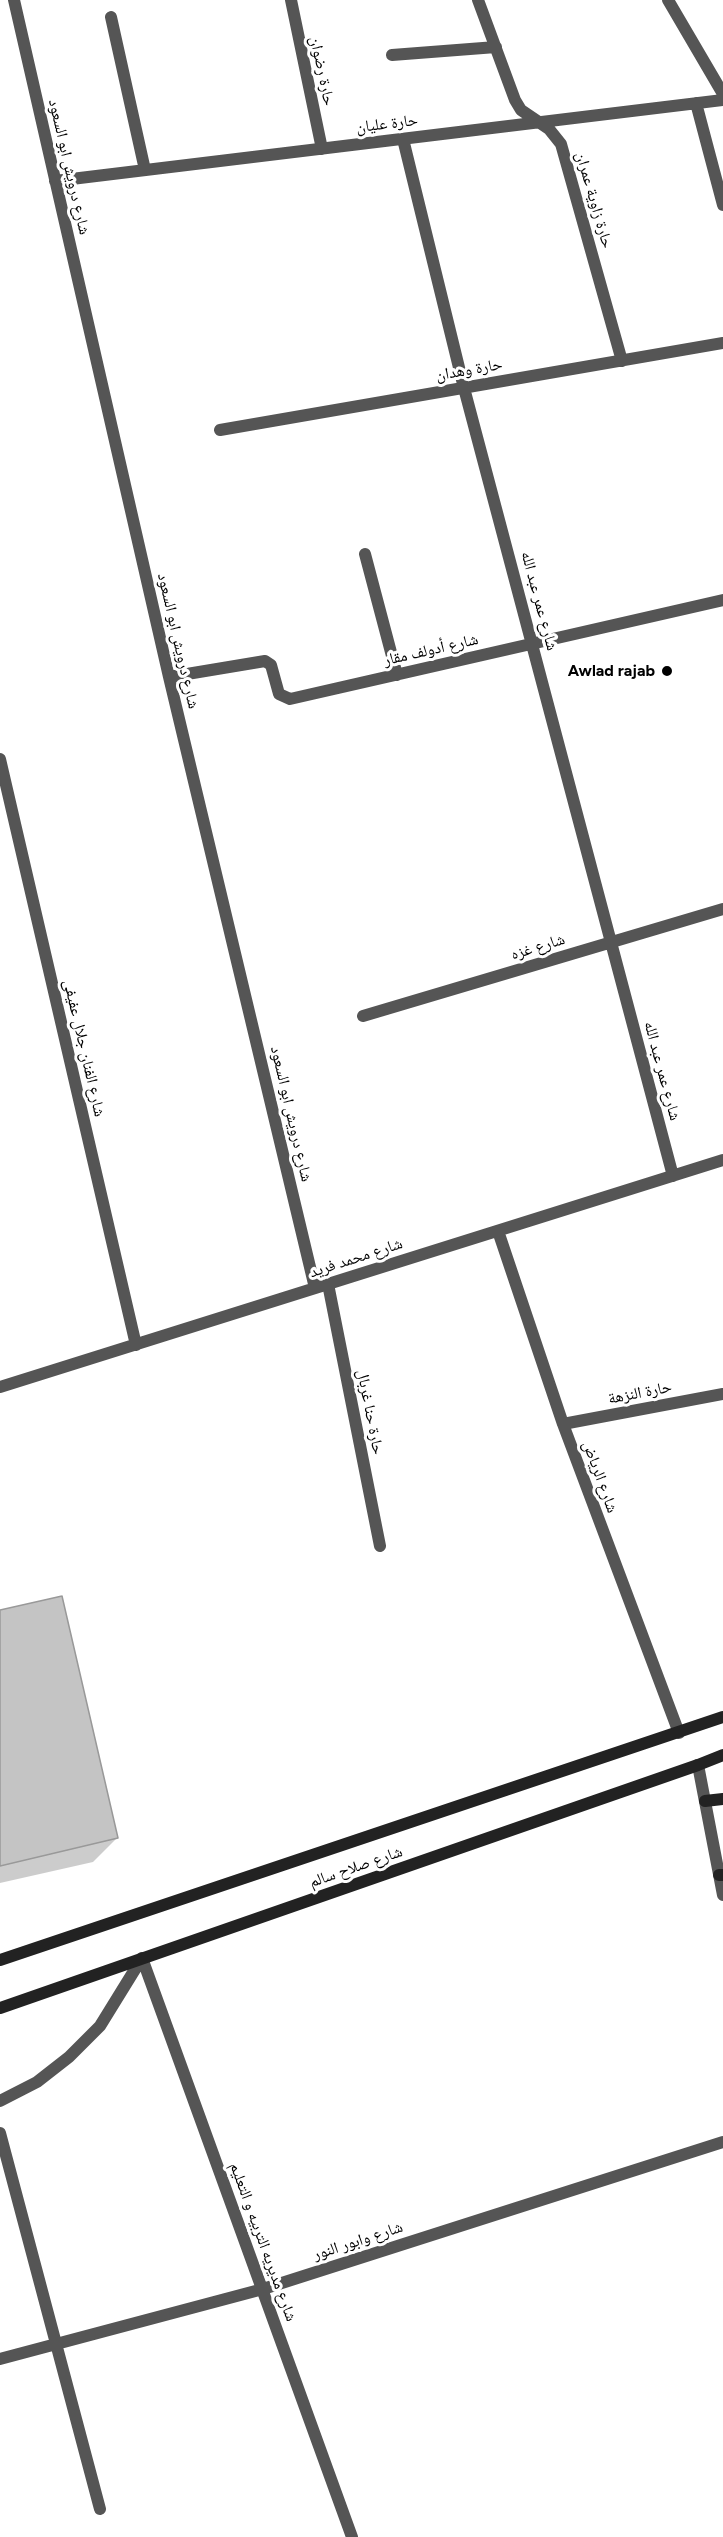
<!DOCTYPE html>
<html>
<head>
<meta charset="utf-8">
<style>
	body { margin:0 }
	canvas { display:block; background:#fff }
</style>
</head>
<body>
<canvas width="723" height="2537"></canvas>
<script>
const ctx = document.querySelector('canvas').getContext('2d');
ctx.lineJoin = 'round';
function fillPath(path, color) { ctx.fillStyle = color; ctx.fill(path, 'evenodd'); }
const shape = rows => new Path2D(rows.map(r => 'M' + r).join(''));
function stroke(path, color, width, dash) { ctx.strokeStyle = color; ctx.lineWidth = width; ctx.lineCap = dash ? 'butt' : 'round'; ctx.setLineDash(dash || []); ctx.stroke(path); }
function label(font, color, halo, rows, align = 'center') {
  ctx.font = font + ' Figtree,"Noto Naskh Arabic",sans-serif'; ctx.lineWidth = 6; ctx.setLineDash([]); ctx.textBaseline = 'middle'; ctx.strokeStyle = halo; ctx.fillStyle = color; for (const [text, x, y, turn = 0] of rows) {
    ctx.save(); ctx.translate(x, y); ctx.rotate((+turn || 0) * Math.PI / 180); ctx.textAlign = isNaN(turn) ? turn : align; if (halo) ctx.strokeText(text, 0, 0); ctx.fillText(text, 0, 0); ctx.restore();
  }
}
fillPath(shape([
	[0,1611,117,1838,93,1862,0,1883]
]), '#0003');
const building = shape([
	[62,1596,118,1838,0,1866,0,1610,62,1596]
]);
fillPath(building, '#c4c4c4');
stroke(building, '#999', 1.5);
stroke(shape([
	[14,0,169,677,315,1288],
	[291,0,322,149],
	[478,0,515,100,521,110,549,129,561,144,622,361],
	[668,0,723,94],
	[111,17,145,170],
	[392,55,496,47],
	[696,103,723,205],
	[403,139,464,388,673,1176],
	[55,181,723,100],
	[220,430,723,343],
	[365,554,397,675],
	[169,677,265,661,271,665,279,694,290,699,723,600],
	[0,759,136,1345],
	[363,1016,723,909],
	[498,1231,563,1424,679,1733],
	[328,1284,380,1546],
	[0,1387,723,1160],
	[563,1424,723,1394],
	[698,1765,723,1895],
	[142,1958,352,2537],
	[0,2101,37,2082,69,2057,100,2026,142,1958],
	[0,2133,100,2509],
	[0,2359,263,2289,723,2142]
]), '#555', 12);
stroke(shape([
	[705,1801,723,1799],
	[719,1875,723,1875],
	[0,1960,723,1717],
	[0,2008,698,1765,723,1755]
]), '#222', 12);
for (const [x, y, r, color] of [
	[667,671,6,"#000"]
]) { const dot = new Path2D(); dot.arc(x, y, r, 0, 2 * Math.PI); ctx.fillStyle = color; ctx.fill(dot); stroke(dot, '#fff', 2); }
label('16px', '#000', '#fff', [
	["حارة رضوان",322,71,78],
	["حارة عليان",387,124,-7],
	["شارع درويش ابو السعود",69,167,77],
	["حارة زاوية عمران",594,200,74],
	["حارة وهدان",469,370,-10],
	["شارع عمر عبد الله",539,601,75],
	["شارع درويش ابو السعود",178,641,77],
	["شارع أدولف مقار",431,650,-13],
	["شارع غزه",538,947,-17],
	["شارع الفنان جلال عفيفى",84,1048,77],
	["شارع عمر عبد الله",662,1071,75],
	["شارع درويش ابو السعود",291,1114,77],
	["شارع محمد فريد",356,1258,-18],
	["حارة النزهة",640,1393,-11],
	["حارة حنا غربال",370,1412,79],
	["شارع الرياض",600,1477,70],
	["شارع صلاح سالم",356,1867,-19],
	["شارع وابور النور",358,2241,-18],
	["شارع مديريه التربيه و التعليم",263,2242,70]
]);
label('bold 16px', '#000', '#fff', [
	["Awlad rajab",655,671]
], 'right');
</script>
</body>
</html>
